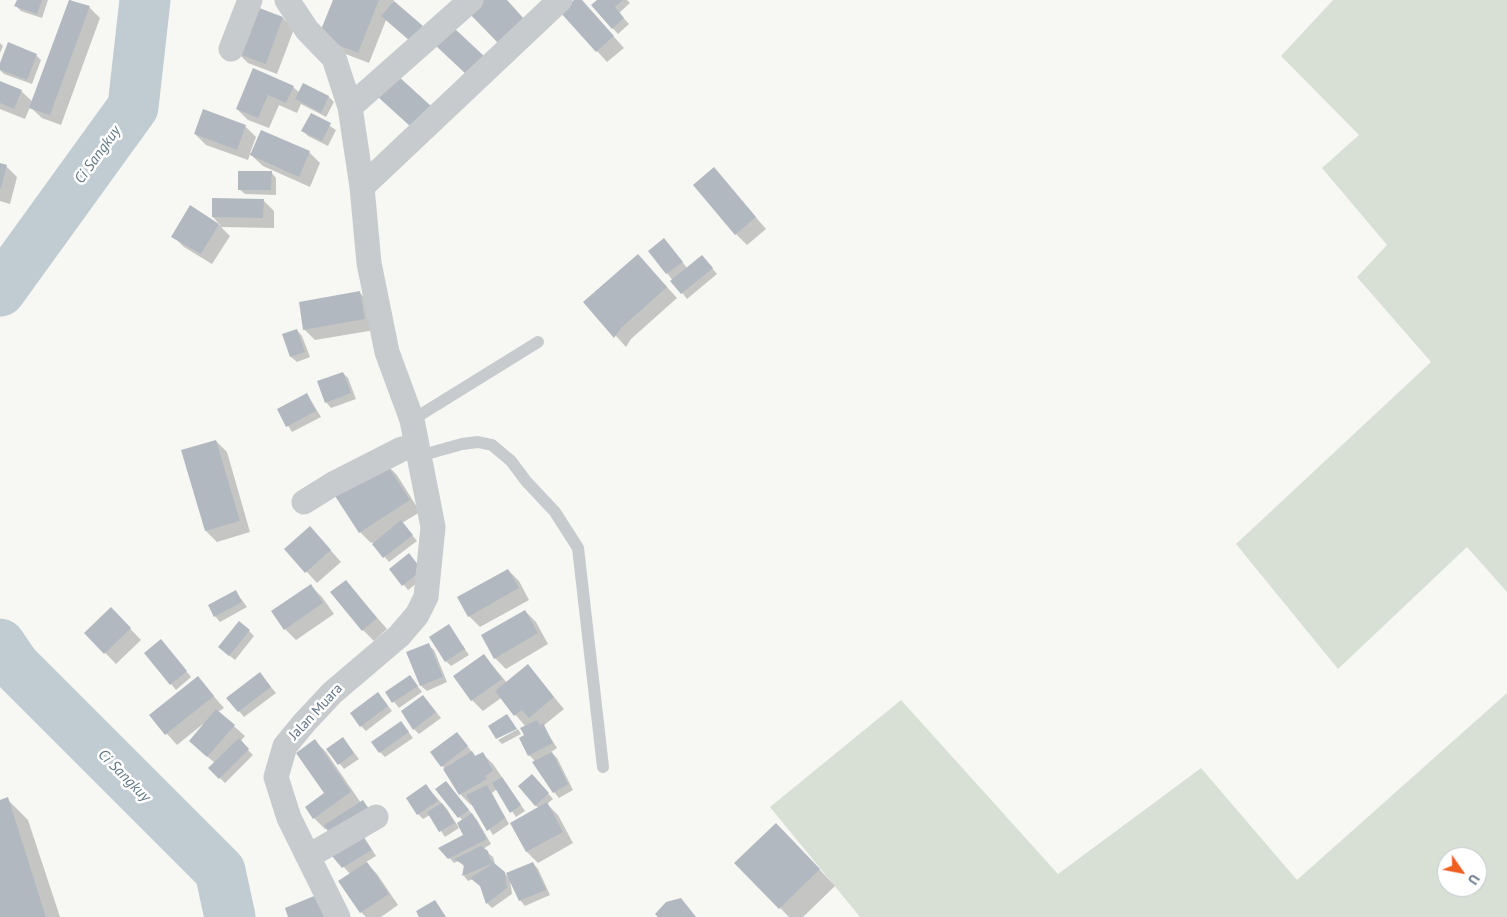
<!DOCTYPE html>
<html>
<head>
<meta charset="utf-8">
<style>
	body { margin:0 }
	#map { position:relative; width:1507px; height:917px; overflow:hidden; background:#f7f8f4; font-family:"PT Sans",sans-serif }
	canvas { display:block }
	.north { position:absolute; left:1437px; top:847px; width:50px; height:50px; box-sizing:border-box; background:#fff; border:1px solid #c1c8cf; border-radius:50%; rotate:123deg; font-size:14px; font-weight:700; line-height:20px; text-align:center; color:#657588 }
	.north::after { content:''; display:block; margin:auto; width:18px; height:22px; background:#ef5e1e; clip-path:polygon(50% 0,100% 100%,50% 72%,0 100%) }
</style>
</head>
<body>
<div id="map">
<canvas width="1507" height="917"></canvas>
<div class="north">U</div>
</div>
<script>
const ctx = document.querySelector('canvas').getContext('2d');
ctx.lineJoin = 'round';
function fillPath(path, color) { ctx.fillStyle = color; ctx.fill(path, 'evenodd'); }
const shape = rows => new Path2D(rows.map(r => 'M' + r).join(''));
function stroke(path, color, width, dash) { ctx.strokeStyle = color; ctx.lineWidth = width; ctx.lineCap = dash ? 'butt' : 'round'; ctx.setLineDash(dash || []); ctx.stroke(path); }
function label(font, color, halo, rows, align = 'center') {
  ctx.font = font + ' "PT Sans",sans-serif'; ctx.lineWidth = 5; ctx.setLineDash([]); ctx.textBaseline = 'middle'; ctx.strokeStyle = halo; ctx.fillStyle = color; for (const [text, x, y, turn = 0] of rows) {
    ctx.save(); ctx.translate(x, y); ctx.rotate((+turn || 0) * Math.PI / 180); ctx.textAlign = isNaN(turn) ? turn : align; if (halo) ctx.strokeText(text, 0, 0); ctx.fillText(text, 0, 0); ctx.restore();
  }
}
fillPath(shape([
	[1333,0,1507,0,1507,592,1467,547,1338,669,1236,544,1431,362,1357,277,1387,245,1322,168,1359,135,1281,56],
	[1507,693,1507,917,860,917,770,807,901,700,1058,874,1201,768,1297,880],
	[1447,857,1477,857,1477,887,1447,887]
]), '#d8e0d5');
fillPath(shape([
	[18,0,48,0,42,18,21,11,16,6],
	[70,0,89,7,100,18,61,125,42,118,30,107,25,119,0,109,0,82,21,91,33,102],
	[334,0,394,0,369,63,330,48],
	[576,0,580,0,589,9,624,48,607,62,597,51],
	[599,0,627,0,630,3,619,13,629,24,618,34,592,6],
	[254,8,283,18,294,29,277,74,248,63,237,52],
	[0,43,3,46,0,53],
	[36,55,41,60,32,84,4,74,0,70,0,66],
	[254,69,293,87,300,93,304,85,329,97,334,102,326,117,301,104,297,113,279,105,269,128,248,120,237,109],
	[311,114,336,130,328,146,308,136,303,131],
	[245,126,256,137,250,153,309,152,320,163,310,187,263,166,250,154,248,160,206,145,195,134],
	[0,164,6,166,17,177,10,204,0,201],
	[714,169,766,229,747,245,736,234],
	[271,172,276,178,276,195,245,194,239,189],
	[263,200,274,211,274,228,221,227,230,236,212,264,184,247,173,236,191,207,221,226,213,217],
	[669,245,687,268,707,262,717,274,687,299,650,251],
	[638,255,677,298,631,339,626,347,585,302],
	[360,293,371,304,375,330,315,340,304,329],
	[297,330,302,336,310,357,297,362,291,357,284,335],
	[343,373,348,378,356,399,331,408,326,402],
	[307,394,321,417,292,432,278,409],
	[216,441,227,452,250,532,217,542,206,531],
	[386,464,397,475,420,512,402,523,417,541,389,562,372,542,371,543,360,532],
	[310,527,341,562,317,583,286,549],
	[391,569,426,576,408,590],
	[508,570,519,581,529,600,480,627,469,616],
	[345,581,387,629,374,641,363,630],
	[311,586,322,597,334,614,296,640,285,629],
	[236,592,247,607,220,622,215,616],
	[111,609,141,640,116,664,86,633],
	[525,611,536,622,548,644,506,669,495,658],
	[449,626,469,655,451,666,446,661],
	[249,631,254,636,235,660,219,647],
	[428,645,434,650,447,682,427,691,421,686,408,653],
	[166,646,191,677,176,690,146,653],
	[484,655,507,683,528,666,564,709,543,726,557,748,551,752,557,758,573,790,559,798,554,792,536,762,529,755,526,727,501,698,483,711,472,700],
	[260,674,276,693,244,717,228,698],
	[410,676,422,692,399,708,386,692],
	[198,678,224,708,218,712,245,736,240,742,253,755,225,783,210,768,215,763,202,752,203,724,177,745,151,716],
	[383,699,392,711,366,731,361,726],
	[428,702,441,718,419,734,414,729],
	[401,722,413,738,385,757,380,752],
	[518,729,521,734,502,744,498,740],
	[457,733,476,757,482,753,493,764,525,811,516,817,497,789,492,793,509,824,493,835,473,804,471,805,460,794,445,769,432,753],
	[343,739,359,759,344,769,328,749],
	[315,741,326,752,361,803,363,802,368,807,375,817,325,829,314,818,326,794],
	[537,781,553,799,547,804,558,815,573,843,538,863,527,852,511,823,539,808,535,805],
	[446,782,477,820,491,844,483,849,493,857,495,864,510,879,533,863,538,869,550,895,525,906,520,900,510,879,512,894,492,908,487,903,482,887,473,879,468,881,464,876,465,867,458,861,454,863,440,848,464,835,463,821,437,790],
	[426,786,447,809,459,828,445,837,430,815,423,819,418,814],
	[7,799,28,820,60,917,0,917,0,801],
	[364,837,376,856,366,862,377,874,398,905,381,917,366,917,361,912,340,881,350,874,329,850],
	[792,840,835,886,803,917,789,917,736,863]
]), '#0003');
stroke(shape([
	[0,291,133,107,145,0],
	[0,644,15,666,220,871,230,917]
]), '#c1ccd2', 51);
fillPath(shape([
	[17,0,42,0,37,14,14,6],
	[69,0,90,6,50,115,29,108],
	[333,0,379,0,358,53,318,37],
	[476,0,507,0,525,20,499,44,466,10],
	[574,0,582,0,614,36,596,52,560,12],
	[597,0,623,0,615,7,624,18,612,29,591,5],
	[394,1,423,26,410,41,381,16],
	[254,6,283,17,266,64,236,53],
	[453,27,485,57,467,75,435,45],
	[8,42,37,54,27,80,0,70,0,63],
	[253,68,294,86,286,103,268,95,258,118,236,109],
	[397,75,431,106,411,127,378,97],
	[0,81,22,90,14,109,0,103],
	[303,83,329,96,321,113,295,99],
	[203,109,246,125,237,150,194,134],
	[311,113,331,123,322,141,301,131],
	[261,130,310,151,299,177,250,155],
	[0,163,7,165,1,188,0,188],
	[714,167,756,217,735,235,693,185],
	[238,171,272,171,271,190,238,190],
	[212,198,264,199,263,218,212,217],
	[190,205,219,224,201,254,171,237],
	[664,238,683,262,666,274,648,251],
	[638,254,667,287,621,328,614,338,583,302],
	[702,255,713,268,681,294,670,281],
	[360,291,365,319,303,330,299,302],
	[297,329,305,352,290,357,282,334],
	[343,372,351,393,325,403,317,381],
	[307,393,316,411,286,427,277,409],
	[216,440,240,521,205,531,181,450],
	[386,463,410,500,359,533,335,496],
	[401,520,413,535,383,558,372,544],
	[310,526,331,550,305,573,284,549],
	[409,553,422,570,402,586,389,569],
	[508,569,519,588,468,617,457,597],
	[346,580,377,618,362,631,330,592],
	[311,584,323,603,284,630,271,611],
	[236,590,242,602,214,617,208,605],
	[111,607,131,628,104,654,84,633],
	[525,610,538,633,494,659,481,635],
	[239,621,250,630,229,656,218,647],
	[449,624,465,649,445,662,429,637],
	[161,639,187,671,170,685,144,653],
	[429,643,443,677,420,686,406,652],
	[484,654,502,679,471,701,453,676],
	[528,664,554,697,529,718,522,710,514,716,495,691],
	[260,672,271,687,238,712,226,698],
	[410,675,418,686,392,703,385,692],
	[198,676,214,696,165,735,149,715],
	[378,692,388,706,360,727,350,713],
	[423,695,436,712,413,730,401,711],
	[216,709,235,725,207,757,189,741],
	[507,714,517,729,496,739,488,726],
	[537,720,540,725,543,723,553,743,528,756,519,738,524,735,520,728],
	[401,721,409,732,379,753,371,742],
	[457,732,468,746,441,767,430,752],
	[343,737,354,753,338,765,326,749],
	[239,738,249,749,219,779,208,768],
	[315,739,351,792,313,819,305,807,324,793,296,753],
	[472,751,475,756,483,752,493,771,485,776,487,779,459,795,443,769],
	[552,752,568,784,553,793,532,762],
	[532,774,549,793,535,806,518,786],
	[502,777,521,805,510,813,492,783],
	[446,781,469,810,458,818,435,789],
	[426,784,438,801,417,815,406,798],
	[487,785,505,818,487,831,466,795],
	[8,797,46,917,0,917,0,800],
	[363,800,370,811,331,836,324,825],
	[547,802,563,832,526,852,510,823],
	[442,803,455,823,439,832,427,812],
	[472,813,487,839,448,859,438,848,463,835,457,823],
	[776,823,820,869,779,909,734,863],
	[359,831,372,850,342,868,327,850],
	[481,846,488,851,490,859,494,863,462,876,464,865,454,859],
	[367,862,389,894,360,913,338,881],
	[533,862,546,890,519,901,506,873],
	[494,863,505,872,507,888,486,904,480,886,470,878],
	[319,894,327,917,288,917,285,908],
	[681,898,696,917,658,917,655,914,666,902],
	[435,900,446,917,419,917,416,911]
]), '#b2b8bf');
stroke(shape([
	[412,420,538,342],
	[419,456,462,444,478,442,492,445,511,461,526,481,555,512,578,548,603,767]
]), '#c7cbce', 12);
stroke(shape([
	[287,0,307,30,334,58,350,107,362,187,369,263,387,352,412,420,433,527,426,597,417,615,399,636,332,693,304,723,285,746,276,777,289,818,338,917],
	[231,49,250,0],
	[350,107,471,0],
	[362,187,560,0],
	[304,502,333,484,402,449,417,446],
	[309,856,376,817]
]), '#c7cbce', 25);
label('14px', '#657588', '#fff', [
	["Jalan Muara",316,712,-47]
]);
label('italic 15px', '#607783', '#fff', [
	["Ci Sangkuy",98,155,-54],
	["Ci Sangkuy",124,776,45]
]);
</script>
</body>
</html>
